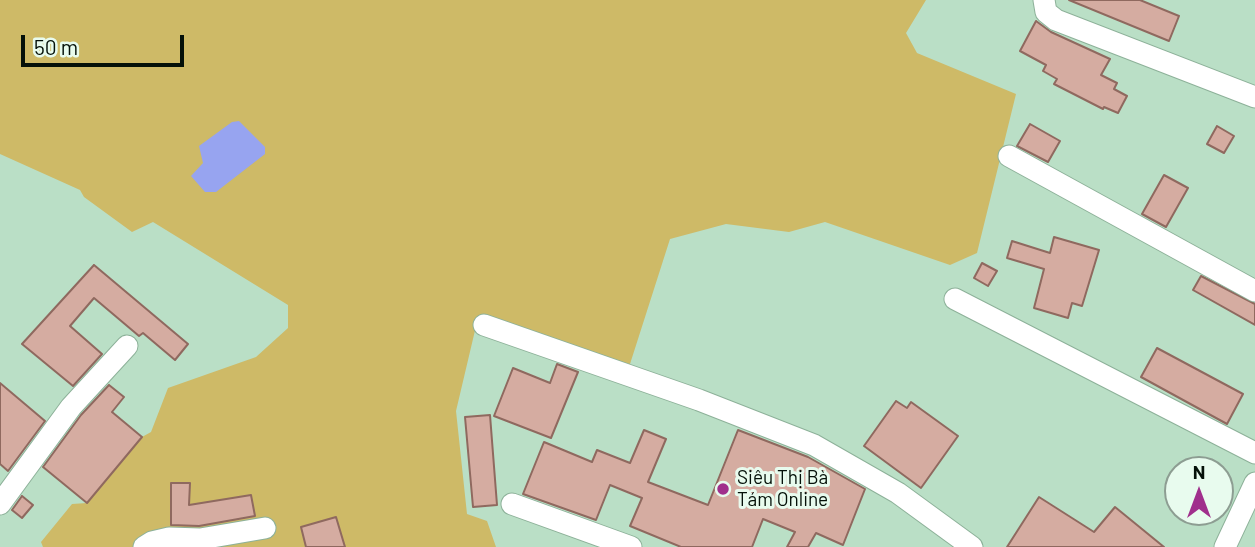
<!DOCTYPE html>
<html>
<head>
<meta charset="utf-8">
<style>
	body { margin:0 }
	#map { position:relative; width:1255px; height:547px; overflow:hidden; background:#badfc6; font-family:Barlow,sans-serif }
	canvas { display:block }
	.north { position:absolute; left:1164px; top:456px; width:70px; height:70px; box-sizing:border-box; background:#e8fbee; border:2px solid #8d9d92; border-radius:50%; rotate:0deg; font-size:19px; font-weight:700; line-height:28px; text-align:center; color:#051109 }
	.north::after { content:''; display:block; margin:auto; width:24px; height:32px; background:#a02f8c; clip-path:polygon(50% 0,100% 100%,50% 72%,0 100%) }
	.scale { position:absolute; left:21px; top:35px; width:163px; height:32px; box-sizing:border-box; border:4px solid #051109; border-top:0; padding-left:9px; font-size:21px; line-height:24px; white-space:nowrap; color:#051109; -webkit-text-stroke:5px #e8fbee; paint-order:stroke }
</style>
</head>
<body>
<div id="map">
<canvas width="1255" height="547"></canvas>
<div class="north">N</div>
<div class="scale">50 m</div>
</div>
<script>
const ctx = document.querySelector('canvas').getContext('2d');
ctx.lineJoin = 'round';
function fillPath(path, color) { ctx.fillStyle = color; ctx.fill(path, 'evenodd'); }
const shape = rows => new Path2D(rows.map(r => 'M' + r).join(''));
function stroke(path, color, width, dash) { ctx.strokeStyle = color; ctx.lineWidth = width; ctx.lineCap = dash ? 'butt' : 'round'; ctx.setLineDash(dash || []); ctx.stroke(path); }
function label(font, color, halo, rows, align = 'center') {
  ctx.font = font + ' Barlow,sans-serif'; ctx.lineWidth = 6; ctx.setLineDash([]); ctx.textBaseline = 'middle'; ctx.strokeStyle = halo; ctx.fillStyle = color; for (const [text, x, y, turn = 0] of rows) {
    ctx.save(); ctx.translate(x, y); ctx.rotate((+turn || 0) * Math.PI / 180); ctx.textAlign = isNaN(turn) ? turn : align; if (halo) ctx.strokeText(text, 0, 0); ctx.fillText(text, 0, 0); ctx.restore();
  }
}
fillPath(shape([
	[0,0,926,0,906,33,917,53,1016,94,977,253,950,265,825,222,789,232,726,224,670,239,630,364,622,367,477,322,456,411,467,514,487,521,496,547,43,547,41,542,72,504,87,503,142,437,151,432,168,388,256,357,288,328,288,305,153,222,132,232,84,197,80,190,0,154]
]), '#ceba67');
fillPath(shape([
	[239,121,265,147,265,154,216,192,205,192,191,176,203,163,199,146,232,122]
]), '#97a4f0');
const building = shape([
	[1069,0,1140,0,1179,16,1169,41,1069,0],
	[1036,21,1051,32,1110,59,1101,75,1117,83,1114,89,1127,96,1118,113,1104,107,1103,109,1054,84,1057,79,1043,71,1046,65,1020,51,1036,21],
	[1030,124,1060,141,1048,162,1017,146,1030,124],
	[1217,126,1234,136,1224,153,1207,144,1217,126],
	[1164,175,1188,188,1166,227,1142,214,1164,175],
	[1054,237,1099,250,1082,306,1072,303,1068,318,1034,308,1044,269,1007,258,1012,241,1050,253,1054,237],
	[982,263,997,271,988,286,974,278,982,263],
	[94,265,188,344,175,360,143,333,139,336,94,298,70,326,102,354,73,386,22,344,94,265],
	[1201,276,1255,304,1255,325,1193,290,1201,276],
	[1157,348,1243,394,1227,424,1141,377,1157,348],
	[557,364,578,372,551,438,494,416,513,368,550,383,557,364],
	[0,383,45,421,8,471,0,464,0,383],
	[109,385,124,397,112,412,142,437,87,503,43,467,81,415,109,385],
	[896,401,907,408,911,402,958,436,921,488,864,446,896,401],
	[490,415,497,505,473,507,465,417,490,415],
	[644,430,666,439,648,482,708,505,738,430,808,457,865,489,843,545,816,533,808,547,787,547,795,532,763,519,752,547,681,547,630,526,642,498,610,485,596,520,523,494,544,442,592,462,597,450,630,463,644,430],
	[171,483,190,483,189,505,251,495,255,516,199,526,171,525,171,483],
	[22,496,33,505,22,518,12,510,22,496],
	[1039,497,1094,532,1115,507,1164,547,1007,547,1039,497],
	[336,517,345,547,306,547,301,527,336,517]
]);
fillPath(building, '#d5aca1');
stroke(building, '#8f695f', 2);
const street = shape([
	[1044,0,1046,12,1056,20,1255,97],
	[1009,156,1255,291],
	[955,299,1255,453],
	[484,325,699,400,814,445,898,493,972,547],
	[0,504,71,407,127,346],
	[512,504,631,547],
	[144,547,152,542,169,538,200,539,265,528],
	[1225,547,1255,483]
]);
stroke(street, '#8db199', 23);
stroke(street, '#fff', 21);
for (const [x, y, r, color] of [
	[723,489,7,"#a02f8c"]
]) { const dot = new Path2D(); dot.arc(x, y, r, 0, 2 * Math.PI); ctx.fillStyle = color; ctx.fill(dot); stroke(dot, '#e8fbee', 2.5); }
label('19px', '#051109', '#e8fbee', [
	["Siêu Thị Bà",737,478],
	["Tám Online",737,500]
], 'left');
</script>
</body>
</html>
